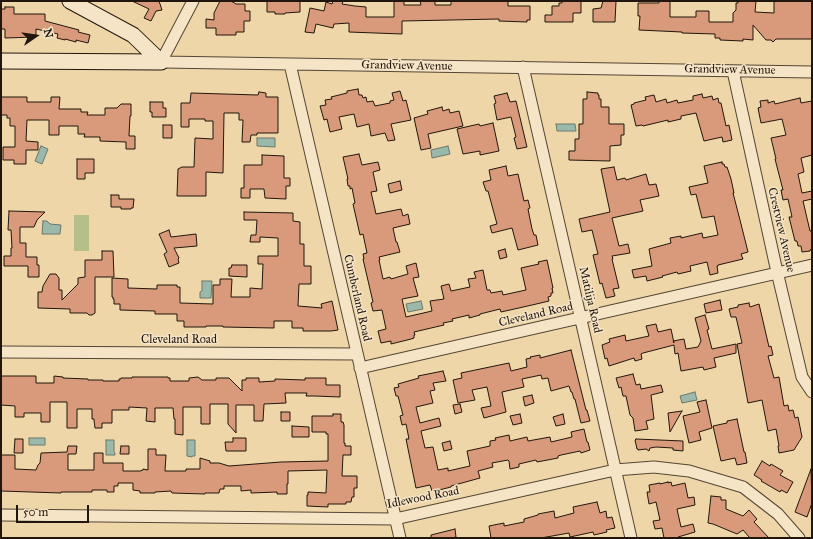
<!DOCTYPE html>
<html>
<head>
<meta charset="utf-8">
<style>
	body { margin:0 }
	#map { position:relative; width:813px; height:539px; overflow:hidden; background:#efd6a8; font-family:"IM FELL Great Primer",serif }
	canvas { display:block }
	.frame { position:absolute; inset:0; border:2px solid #21160d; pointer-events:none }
	.north { position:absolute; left:16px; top:16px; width:40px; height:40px; -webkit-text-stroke:3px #f5e4c6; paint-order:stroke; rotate:77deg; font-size:11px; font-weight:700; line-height:16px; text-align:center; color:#21160d }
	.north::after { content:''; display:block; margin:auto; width:14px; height:18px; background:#21160d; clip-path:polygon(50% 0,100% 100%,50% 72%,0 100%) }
	.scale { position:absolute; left:16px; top:505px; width:73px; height:18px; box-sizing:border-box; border:2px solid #21160d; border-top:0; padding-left:5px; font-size:12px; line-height:14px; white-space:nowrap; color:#21160d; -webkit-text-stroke:3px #f5e4c6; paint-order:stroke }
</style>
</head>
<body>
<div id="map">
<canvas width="813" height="539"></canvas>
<div class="frame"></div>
<div class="north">N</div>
<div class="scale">50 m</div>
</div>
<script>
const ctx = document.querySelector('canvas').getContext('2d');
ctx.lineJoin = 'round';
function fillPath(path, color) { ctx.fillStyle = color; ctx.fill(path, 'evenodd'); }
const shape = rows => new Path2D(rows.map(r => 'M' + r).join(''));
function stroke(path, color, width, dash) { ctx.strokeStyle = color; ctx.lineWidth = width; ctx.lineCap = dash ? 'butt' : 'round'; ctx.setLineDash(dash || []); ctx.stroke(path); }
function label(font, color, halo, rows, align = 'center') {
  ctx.font = font + ' "IM FELL Great Primer",serif'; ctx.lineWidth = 3; ctx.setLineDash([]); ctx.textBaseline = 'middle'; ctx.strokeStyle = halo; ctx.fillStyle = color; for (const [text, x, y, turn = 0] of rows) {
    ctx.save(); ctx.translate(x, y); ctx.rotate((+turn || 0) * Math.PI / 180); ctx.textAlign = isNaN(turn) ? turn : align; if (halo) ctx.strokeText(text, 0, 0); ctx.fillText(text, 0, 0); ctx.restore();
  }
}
fillPath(shape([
	[74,215,89,215,89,251,74,251]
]), '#b6be8a');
const water = shape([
	[556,124,575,124,576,131,557,131,556,124],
	[257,138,275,138,275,147,257,146,257,138],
	[41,146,48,149,42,164,35,161,41,146],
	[448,146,450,154,432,158,431,150,448,146],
	[43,221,47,221,50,224,61,225,60,234,42,234,43,221],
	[202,281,212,281,211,298,200,298,200,292,202,291,202,281],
	[421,301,423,309,408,312,406,304,421,301],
	[695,392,697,400,682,403,680,396,695,392],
	[29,438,45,438,45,445,29,445,29,438],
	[106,440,114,440,114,452,115,453,115,455,106,455,106,440],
	[187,440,195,440,195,456,192,456,192,457,187,456,187,440]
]);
fillPath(water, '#9ab9ab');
stroke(water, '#6a786c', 1);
const building = shape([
	[132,1,159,1,162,10,156,11,151,21,144,18,149,9,132,1],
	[220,1,231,1,236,4,245,4,245,11,250,11,250,21,244,21,244,32,236,32,236,35,216,35,216,28,206,28,206,19,214,20,214,13,220,1],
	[267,1,300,1,300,12,285,13,285,14,275,14,275,12,267,12,267,1],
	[333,1,343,1,342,4,355,6,366,7,366,17,394,17,394,1,404,1,404,5,421,5,420,1,435,1,435,5,451,5,451,1,508,1,508,6,530,6,530,20,527,20,527,22,499,21,499,19,402,21,402,34,349,32,349,23,334,24,333,28,316,24,314,33,305,32,310,8,324,11,326,2,332,4,333,1],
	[562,1,581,1,581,13,573,13,573,22,545,22,545,15,552,15,552,6,559,6,559,3,562,3,562,1],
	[603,1,616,1,615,22,593,22,593,9,601,8,603,1],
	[659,1,670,1,670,17,696,17,696,11,709,11,709,22,733,22,733,13,736,10,736,3,738,3,738,1,756,1,755,12,774,13,774,1,812,1,812,39,776,39,773,42,771,40,766,40,753,25,753,40,743,39,743,41,720,40,720,38,715,38,715,34,682,33,682,32,639,30,640,16,638,16,638,3,659,3,659,1],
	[5,7,14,7,14,14,45,14,45,21,79,30,78,32,90,35,88,43,76,40,76,42,65,39,65,40,57,38,58,34,36,29,36,37,5,38,5,29,1,29,1,9,5,9,5,7],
	[358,89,359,95,362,95,363,98,366,97,367,102,373,101,375,106,390,103,390,101,394,100,392,93,400,91,403,101,406,100,411,120,391,124,395,140,388,141,385,133,371,136,369,124,357,127,354,114,339,117,342,129,330,132,327,119,324,120,320,106,326,105,325,100,332,99,331,97,347,93,347,91,358,89],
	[259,92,266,93,266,97,278,97,278,133,257,133,257,135,251,135,250,142,242,142,243,120,239,120,239,113,224,113,223,173,206,172,206,196,177,196,178,169,182,167,194,167,195,138,213,139,213,121,205,121,205,119,189,119,189,127,181,127,181,103,190,103,191,93,258,95,259,92],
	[587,92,598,93,598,95,599,95,599,99,601,99,601,107,609,107,609,124,624,124,624,135,621,135,621,145,610,146,610,161,569,160,569,151,575,151,575,139,579,139,579,124,583,124,583,99,587,99,587,92],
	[507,93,510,102,516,101,527,147,517,149,514,138,516,137,511,117,497,120,494,104,496,103,494,96,507,93],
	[702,94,703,98,712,96,713,100,718,98,719,103,721,103,726,126,729,125,732,140,723,142,722,137,704,141,696,113,681,116,681,119,668,122,668,120,643,126,642,125,636,126,631,105,634,104,634,103,646,100,645,97,654,95,656,102,666,99,667,103,677,100,678,103,693,100,693,96,702,94],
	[1,97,27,97,27,102,51,102,51,97,60,97,59,109,81,109,81,112,88,112,87,115,105,115,105,108,117,108,121,104,131,104,131,116,130,116,129,136,135,136,135,149,126,149,126,142,100,141,100,137,84,137,85,134,78,134,78,126,59,126,59,135,49,135,49,120,27,120,26,141,38,142,38,150,26,150,26,164,14,164,14,160,3,160,3,147,15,147,15,126,10,126,10,118,7,118,7,115,1,115,1,97],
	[800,98,801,103,812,101,812,155,801,158,804,172,798,174,802,193,812,191,812,199,803,201,810,231,812,231,812,249,810,250,810,251,802,252,801,246,798,246,797,241,795,241,789,217,792,217,788,199,783,200,781,190,783,190,775,159,776,159,771,138,786,135,782,119,761,123,758,108,761,107,760,101,768,100,768,103,774,101,775,104,800,98],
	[150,102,163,102,163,108,166,108,166,117,152,117,152,112,150,112,150,102],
	[442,107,443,111,449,109,450,113,459,111,463,126,428,134,431,148,421,150,414,118,428,114,427,111,442,107],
	[493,123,499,151,480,155,480,151,463,154,457,129,479,124,480,126,493,123],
	[163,125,172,125,172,138,163,138,163,125],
	[359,154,362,165,378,162,380,170,373,172,377,191,371,192,376,214,401,209,403,216,408,214,410,224,393,228,396,242,397,242,400,252,379,257,380,260,379,260,383,279,390,277,391,279,408,274,406,266,416,263,419,277,413,278,418,296,402,299,406,317,432,311,430,301,444,299,441,286,449,284,451,291,470,287,468,279,476,278,474,272,483,270,487,290,490,290,491,293,502,291,503,295,526,290,521,268,539,264,538,262,547,260,553,288,552,288,553,293,551,293,551,296,548,297,549,301,532,305,501,312,500,309,480,314,480,315,469,318,469,315,452,319,453,321,443,323,444,325,414,332,415,335,414,335,414,338,411,339,391,344,391,341,381,343,378,331,386,329,382,310,373,311,371,303,373,302,363,259,364,259,363,254,367,253,363,234,360,235,353,204,355,203,352,188,350,189,350,186,348,186,347,179,348,179,343,157,359,154],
	[262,155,284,156,284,178,290,178,290,186,286,186,286,199,265,198,264,189,250,189,250,198,241,198,241,188,244,188,244,165,262,165,262,155],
	[77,159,94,159,94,173,85,173,85,179,77,179,77,159],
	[722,162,722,164,724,164,725,167,727,167,731,179,734,193,733,193,740,220,748,252,741,254,743,259,718,265,718,266,717,266,718,273,710,275,707,262,690,266,691,271,678,274,677,272,662,276,663,277,647,281,646,276,634,278,632,270,652,266,649,249,671,243,670,238,681,236,681,238,702,233,703,238,718,235,714,216,702,218,696,194,691,195,689,187,708,183,704,166,722,162],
	[506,166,508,176,518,174,524,201,528,200,530,208,528,209,532,229,534,235,536,235,538,245,518,250,512,228,492,233,490,226,497,224,488,191,486,191,483,182,491,180,489,170,506,166],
	[614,167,617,180,625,178,626,180,646,174,649,185,656,184,659,196,640,200,643,211,612,218,619,246,628,244,630,253,612,256,613,259,612,259,619,288,613,289,615,296,606,298,603,287,602,283,600,284,593,255,598,254,592,230,582,232,579,219,610,212,601,169,614,167],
	[400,181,402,190,390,193,388,184,400,181],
	[111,195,119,195,119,199,134,199,133,208,131,208,131,209,121,209,121,207,111,207,111,195],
	[9,211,45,212,37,220,34,227,20,227,20,243,26,243,26,257,37,257,37,265,39,265,39,277,28,277,28,266,4,266,4,256,11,256,11,248,12,248,11,230,8,230,9,211],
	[244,212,293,213,293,221,300,222,300,244,304,244,304,266,311,266,311,284,299,284,298,306,322,308,321,304,332,301,338,330,331,331,303,331,303,328,292,328,292,321,274,321,274,328,223,327,223,326,206,326,206,327,184,327,184,321,177,321,177,314,155,314,155,311,120,310,120,304,114,304,114,299,113,299,113,297,112,297,112,278,128,279,128,288,157,289,157,285,177,285,177,287,180,287,180,303,213,304,213,285,220,285,220,279,232,279,231,297,250,297,250,288,262,289,263,264,258,264,258,256,278,256,278,238,260,237,260,242,250,242,251,235,256,235,257,220,244,220,244,212],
	[169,230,171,237,196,234,197,246,174,248,179,258,178,259,179,263,169,267,164,254,167,252,159,234,169,230],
	[505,249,507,257,500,259,498,251,505,249],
	[102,251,113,251,114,277,95,277,95,313,92,315,89,315,87,313,70,313,70,309,38,308,38,292,42,292,43,286,50,274,56,274,59,278,59,290,62,290,62,300,78,284,78,278,85,277,85,260,102,260,102,251],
	[232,265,247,265,247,277,229,276,229,268,231,268,232,265],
	[720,300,722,310,706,313,704,304,720,300],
	[749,303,750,307,759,304,769,347,771,346,773,355,768,356,774,378,779,377,784,406,788,405,789,411,793,410,795,418,798,417,802,437,794,450,779,453,778,446,779,446,776,429,768,431,762,400,748,403,737,344,742,343,736,317,731,317,729,309,738,307,738,305,749,303],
	[705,315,709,329,707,330,712,349,736,344,736,353,714,358,716,367,704,370,703,367,681,371,678,353,675,354,674,345,643,353,641,354,642,359,635,361,634,358,609,366,607,358,605,359,602,345,610,342,609,339,625,335,626,341,649,336,646,326,656,324,658,332,671,329,674,343,673,341,684,339,686,349,698,347,701,341,695,318,705,315],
	[571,350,586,410,587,410,590,421,581,423,575,399,574,399,572,392,571,392,569,386,551,391,548,378,542,379,541,375,522,379,524,387,502,392,506,412,484,418,481,408,491,406,487,387,472,390,475,400,458,403,453,380,462,378,461,373,509,363,511,371,527,367,526,359,531,358,530,357,540,355,540,358,571,350],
	[443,371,446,381,433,383,435,390,430,391,433,403,416,407,420,423,439,418,441,426,421,431,425,448,433,447,438,470,448,468,448,471,470,466,467,451,490,446,490,441,496,440,495,438,509,435,510,441,527,437,528,441,550,437,551,442,572,437,571,432,584,429,587,442,588,442,590,450,581,453,580,451,561,455,558,456,558,458,537,462,536,460,519,464,519,467,510,469,509,461,508,460,492,463,493,467,478,471,480,478,451,486,451,487,435,491,432,491,430,485,416,488,406,439,409,439,406,424,402,425,400,416,403,415,398,396,396,396,394,388,399,387,398,384,419,378,418,376,443,371],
	[633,374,636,385,640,384,641,389,661,385,663,392,651,395,654,419,646,421,648,429,635,431,633,418,630,415,626,396,623,396,621,387,619,388,616,378,633,374],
	[1,376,36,376,36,383,54,383,54,376,63,377,63,378,88,379,88,380,103,380,103,381,119,381,119,379,121,379,121,378,132,378,132,377,168,377,168,378,170,378,170,381,189,381,189,378,198,377,202,380,216,380,216,378,229,378,242,391,242,380,246,380,246,378,259,378,259,382,275,381,275,379,305,380,305,378,326,378,326,385,340,385,340,397,315,396,306,396,307,393,285,393,286,403,264,404,263,421,254,421,254,405,236,405,236,433,228,424,228,404,210,404,210,424,201,424,201,407,183,407,183,435,175,434,175,419,174,419,173,408,155,408,155,422,146,421,147,408,129,407,129,410,112,410,112,423,102,423,102,428,95,428,94,420,94,419,92,419,92,409,77,409,77,428,67,428,67,402,50,402,50,422,41,422,41,413,24,413,24,417,15,417,15,406,1,405,1,376],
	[532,395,534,403,525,406,523,397,532,395],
	[706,400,712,428,699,432,701,440,689,443,683,416,700,412,697,402,706,400],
	[460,404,462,412,455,414,453,405,460,404],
	[682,411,670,432,668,413,682,411],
	[281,412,290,412,290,421,281,421,281,412],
	[333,414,341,414,341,422,343,422,344,425,344,443,345,443,345,446,351,446,351,455,343,455,342,476,357,476,357,488,354,488,354,497,352,497,351,502,346,502,346,504,328,504,328,507,307,506,307,495,308,495,308,492,326,493,327,470,288,471,288,484,287,484,287,494,277,494,277,492,251,493,251,490,241,491,241,486,224,486,224,489,220,489,219,493,205,493,205,494,172,493,171,491,155,492,155,493,140,493,140,491,133,490,133,483,118,483,118,486,114,486,114,492,107,492,107,490,92,490,92,492,61,492,61,493,1,491,1,455,15,455,15,469,36,470,38,465,40,463,41,453,67,452,68,446,77,446,76,454,68,454,68,470,94,470,94,453,103,453,103,463,123,463,123,471,140,471,143,470,143,469,148,470,148,449,156,449,156,455,166,455,165,471,186,471,186,469,200,469,200,458,210,461,210,463,219,463,229,466,281,462,328,461,328,434,326,434,326,432,312,432,312,416,333,416,333,414],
	[520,414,522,423,513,425,510,416,520,414],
	[563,414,565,424,556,426,553,417,563,414],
	[737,419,744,452,745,452,747,463,737,465,735,458,721,461,713,426,727,423,727,421,737,419],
	[292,426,309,427,309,437,292,437,292,426],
	[233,438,246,438,246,451,226,451,225,442,233,442,233,438],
	[15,439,23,439,23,453,14,453,15,439],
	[636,439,683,441,683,451,673,450,673,448,656,447,650,448,649,451,646,449,638,450,638,449,637,449,635,440,636,439],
	[450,441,452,449,444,451,442,443,450,441],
	[121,446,129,446,129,454,120,454,121,446],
	[762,461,770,466,771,464,783,471,780,475,793,482,787,493,781,490,780,492,761,481,762,480,754,475,762,461],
	[811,469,812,503,807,517,795,512,811,469],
	[668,482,668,483,671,482,672,486,685,483,688,498,694,497,695,505,677,509,681,527,693,524,695,532,678,537,678,538,664,538,662,528,655,529,653,521,660,520,656,502,649,504,647,492,650,492,649,485,660,483,660,484,668,482],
	[711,496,721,497,721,500,726,500,726,509,743,516,749,510,757,519,754,522,769,538,750,538,743,530,737,534,713,524,708,523,711,496],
	[597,502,600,513,606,511,607,518,612,517,615,528,606,530,607,532,594,535,593,532,570,537,569,533,541,538,491,538,489,526,504,523,504,526,524,522,524,519,538,515,538,514,554,511,555,518,574,513,573,507,597,502],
	[455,529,456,537,452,538,431,538,431,535,455,529]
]);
fillPath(building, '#d89a7a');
stroke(building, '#21160d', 1);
const street = shape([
	[193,1,161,62,812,72],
	[290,64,400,538],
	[523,67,631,538],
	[733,71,775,263,802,377,812,392],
	[1,352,357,354],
	[360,368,812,265],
	[1,515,395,519,615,470,654,467,689,471,743,487,778,514,799,538]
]);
const secondary = shape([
	[70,1,133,35,161,62],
	[1,61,161,62]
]);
stroke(street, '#544634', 13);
stroke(secondary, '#21160d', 17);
stroke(street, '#f5e4c6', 11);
stroke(secondary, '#f5e4c6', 15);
label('12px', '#21160d', '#f5e4c6', [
	["Grandview Avenue",407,66,1],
	["Grandview Avenue",730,70,1],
	["Crestview Avenue",781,230,77],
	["Cumberland Road",357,298,77],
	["Matilija Road",590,300,77],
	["Cleveland Road",536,315,-13],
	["Cleveland Road",179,340],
	["Idlewood Road",423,498,-11]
]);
</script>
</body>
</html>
